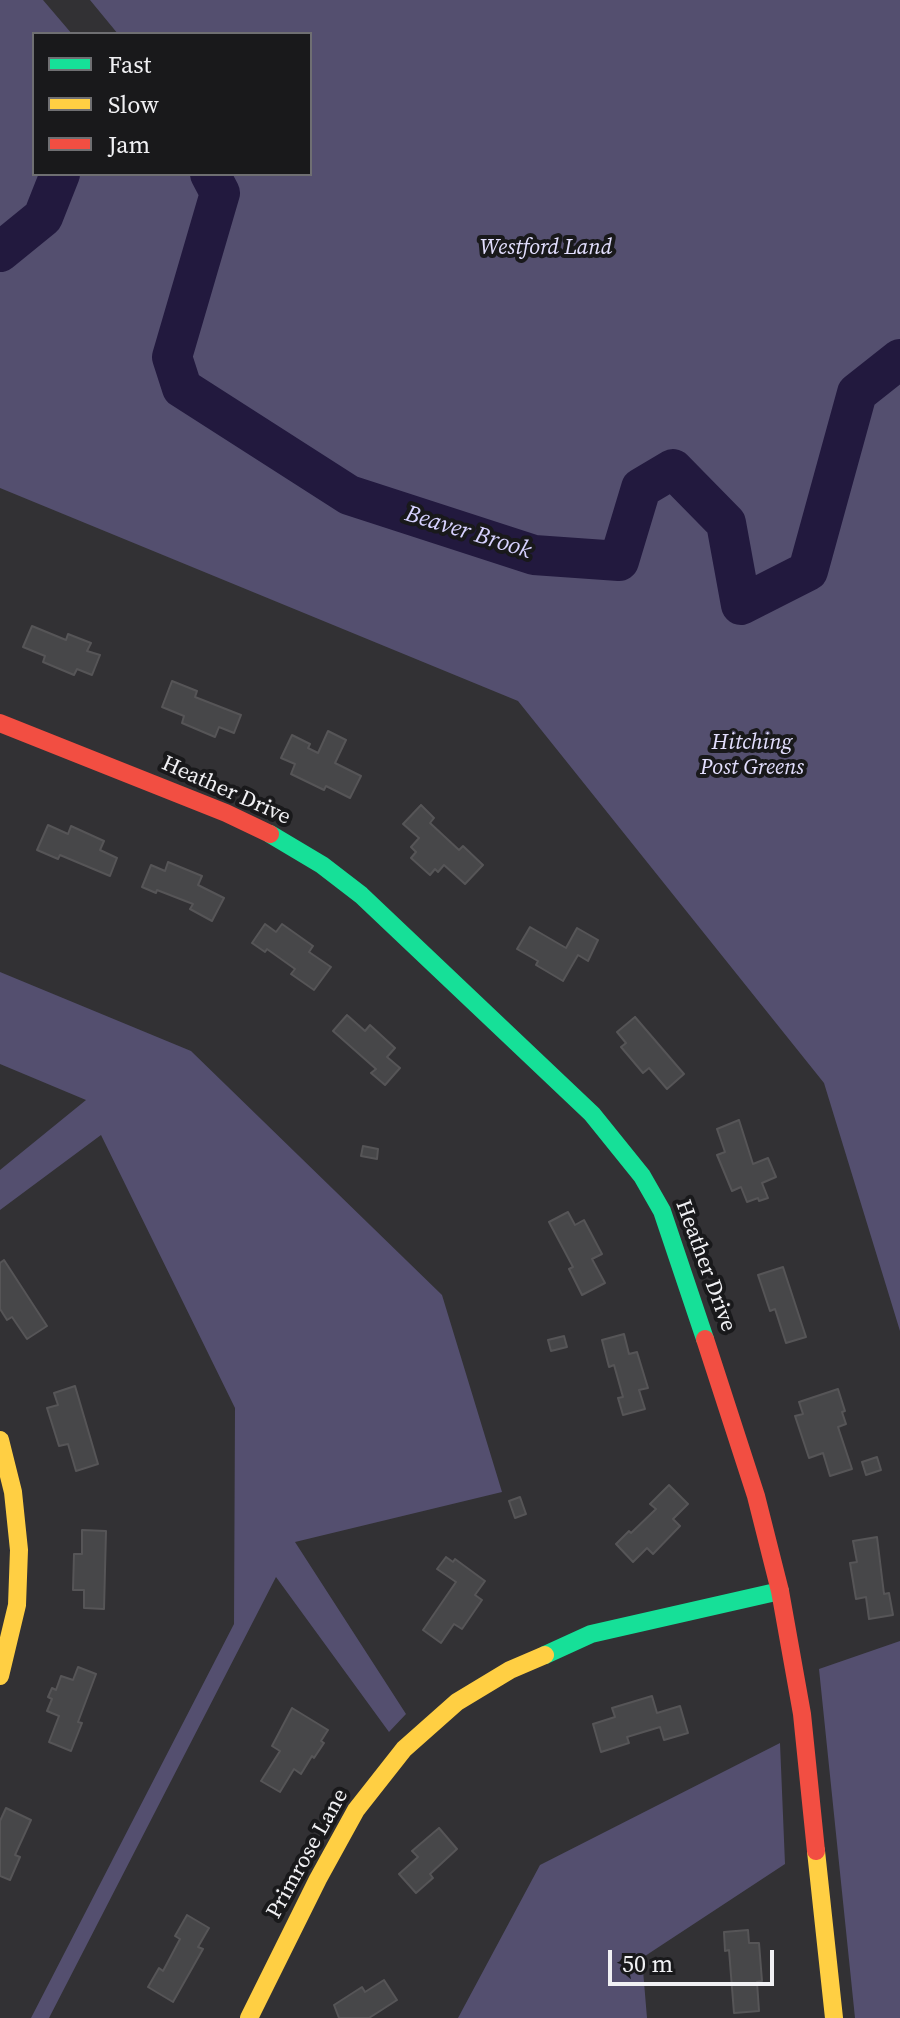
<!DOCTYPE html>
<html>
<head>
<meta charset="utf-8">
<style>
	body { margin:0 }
	#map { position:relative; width:900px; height:2018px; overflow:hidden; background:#323134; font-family:"Source Serif 4",serif }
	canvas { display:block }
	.legend { position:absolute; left:32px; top:32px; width:280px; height:144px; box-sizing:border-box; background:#19191b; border:2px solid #6f6f72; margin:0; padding:10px 14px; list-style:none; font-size:24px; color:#f1f1f4 }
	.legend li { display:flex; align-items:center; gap:16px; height:40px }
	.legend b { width:40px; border:2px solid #6f6f72 }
	.scale { position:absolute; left:608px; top:1950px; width:166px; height:36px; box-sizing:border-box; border:4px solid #f1f1f4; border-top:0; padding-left:10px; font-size:24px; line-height:28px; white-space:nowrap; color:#f1f1f4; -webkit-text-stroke:6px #19191b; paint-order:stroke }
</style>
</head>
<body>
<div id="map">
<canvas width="900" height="2018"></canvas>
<ul class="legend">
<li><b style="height:10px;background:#16e098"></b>Fast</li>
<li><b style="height:10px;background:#ffcf43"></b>Slow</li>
<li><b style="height:10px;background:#f24e42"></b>Jam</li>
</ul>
<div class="scale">50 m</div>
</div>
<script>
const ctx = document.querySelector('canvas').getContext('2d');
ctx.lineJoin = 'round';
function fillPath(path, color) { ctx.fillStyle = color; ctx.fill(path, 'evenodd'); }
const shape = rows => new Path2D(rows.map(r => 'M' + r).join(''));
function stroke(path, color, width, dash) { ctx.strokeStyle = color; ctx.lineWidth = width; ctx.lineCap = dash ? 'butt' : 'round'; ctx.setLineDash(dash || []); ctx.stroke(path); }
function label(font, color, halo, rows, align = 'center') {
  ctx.font = font + ' "Source Serif 4",serif'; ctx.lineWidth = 8; ctx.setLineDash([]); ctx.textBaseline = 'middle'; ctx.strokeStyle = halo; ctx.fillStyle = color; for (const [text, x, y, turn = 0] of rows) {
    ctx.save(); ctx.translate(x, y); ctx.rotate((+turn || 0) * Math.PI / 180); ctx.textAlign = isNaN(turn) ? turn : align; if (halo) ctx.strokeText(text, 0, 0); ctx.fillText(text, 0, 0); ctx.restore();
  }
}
fillPath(shape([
	[0,0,43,0,72,34,34,34,34,174,310,174,310,34,118,34,90,0,900,0,900,1331,824,1083,518,701,0,488],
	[0,972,191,1051,442,1295,502,1492,295,1542,406,1714,389,1732,276,1577,49,2018,31,2018,234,1624,235,1408,101,1135,0,1210,0,1170,86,1100,0,1064],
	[900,1641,900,2018,855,2018,819,1669],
	[780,1743,785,1864,642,1958,647,2018,458,2018,540,1865]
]), '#544f6f');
stroke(shape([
	[210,174,220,193,172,357,182,388,349,495,534,555,619,561,641,488,673,469,726,523,741,605,808,571,857,393,900,359],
	[0,252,43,217,60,174]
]), '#22193e', 40);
const building = shape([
	[32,626,66,640,68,634,91,643,87,651,100,655,92,675,77,669,74,675,43,662,45,656,23,647,32,626],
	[172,681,197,691,195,697,241,715,234,733,219,727,215,737,182,723,184,716,162,707,172,681],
	[328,731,346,740,335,763,361,776,350,798,326,786,324,790,291,774,295,764,281,758,292,735,310,744,308,748,318,753,328,731],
	[421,805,434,818,430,823,459,850,463,846,483,865,465,884,444,865,438,872,435,869,430,875,411,858,416,852,411,847,419,838,403,824,421,805],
	[48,825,68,834,71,826,104,841,100,850,117,858,110,876,60,855,58,859,37,850,48,825],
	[168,862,202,876,198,885,224,898,212,921,190,909,193,904,157,890,156,893,142,887,151,865,165,871,168,862],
	[265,924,276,932,282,924,313,946,309,952,331,967,314,990,291,974,295,969,267,949,265,952,252,943,265,924],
	[530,927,566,948,577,928,598,940,588,961,578,955,563,981,536,965,538,961,517,949,530,927],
	[347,1015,365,1031,370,1025,395,1048,387,1057,400,1068,385,1085,371,1073,376,1069,333,1031,347,1015],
	[635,1017,684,1074,667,1089,649,1068,643,1073,621,1047,626,1043,617,1032,635,1017],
	[739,1120,753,1164,768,1158,776,1177,762,1183,768,1198,759,1201,758,1198,747,1202,741,1187,732,1191,717,1155,725,1152,717,1129,739,1120],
	[363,1146,378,1149,377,1159,361,1156,363,1146],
	[568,1212,575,1225,584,1220,602,1254,592,1259,605,1283,582,1295,569,1269,573,1267,549,1222,568,1212],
	[4,1260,47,1326,27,1339,12,1317,7,1320,0,1309,0,1263,4,1260],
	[783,1267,806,1337,786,1343,775,1309,770,1311,758,1275,783,1267],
	[624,1334,629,1354,637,1352,648,1388,639,1390,645,1409,623,1415,618,1398,623,1397,614,1365,609,1367,602,1340,624,1334],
	[564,1336,567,1347,551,1351,548,1340,564,1336],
	[75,1386,98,1464,76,1471,68,1444,59,1446,47,1408,58,1405,54,1393,75,1386],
	[838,1389,845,1411,842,1412,846,1424,838,1427,852,1469,830,1476,823,1453,809,1458,795,1416,803,1414,799,1402,838,1389],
	[877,1457,881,1470,866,1475,862,1462,877,1457],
	[669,1485,688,1504,673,1519,680,1526,653,1554,647,1548,633,1562,616,1544,629,1531,631,1533,656,1509,650,1504,669,1485],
	[520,1497,526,1514,515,1518,509,1501,520,1497],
	[82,1530,106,1531,104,1609,84,1608,84,1590,73,1590,74,1554,82,1554,82,1530],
	[877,1537,884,1594,889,1593,893,1615,869,1619,866,1597,856,1599,850,1563,857,1562,853,1541,877,1537],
	[446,1557,453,1562,455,1559,485,1581,475,1595,482,1600,462,1629,454,1624,441,1643,423,1630,456,1582,437,1569,446,1557],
	[78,1667,96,1674,78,1722,82,1723,71,1751,49,1742,59,1716,47,1711,52,1699,48,1697,52,1688,56,1690,61,1676,73,1680,78,1667],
	[652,1696,657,1713,680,1706,688,1733,664,1740,660,1727,627,1737,629,1743,601,1752,593,1724,615,1717,612,1708,652,1696],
	[292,1708,328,1730,321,1741,324,1743,314,1758,312,1756,301,1774,294,1769,280,1792,261,1781,280,1751,272,1746,292,1708],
	[6,1808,31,1820,15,1855,20,1857,10,1880,0,1876,0,1821,6,1808],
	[439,1828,457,1849,430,1874,433,1878,416,1893,399,1874,418,1857,412,1851,439,1828],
	[187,1915,209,1928,198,1947,203,1949,173,2002,148,1987,159,1968,163,1971,180,1939,175,1936,187,1915],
	[748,1930,749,1943,759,1943,762,1981,757,1982,759,2011,734,2013,729,1950,725,1951,724,1932,748,1930],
	[384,1980,397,2000,369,2018,339,2018,334,2005,362,1987,365,1992,384,1980]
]);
fillPath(building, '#474749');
stroke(building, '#565557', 2);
stroke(shape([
	[270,834,322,865,361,895,592,1114,642,1176,662,1211,705,1339],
	[545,1655,591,1634,780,1591]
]), '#16e098', 18);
stroke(shape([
	[0,1440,13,1492,19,1550,17,1605,0,1676],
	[816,1851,834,2018],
	[249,2018,318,1879,356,1810,404,1749,457,1702,510,1670,545,1655]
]), '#ffcf43', 18);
stroke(shape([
	[0,723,226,813,270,834],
	[705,1339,756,1496,780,1591,802,1714,816,1851]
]), '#f24e42', 18);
label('italic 22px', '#e3dffe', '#19191b', [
	["Westford Land",546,248],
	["Hitching",752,743],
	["Post Greens",752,768]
]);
label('22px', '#f1f1f4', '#19191b', [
	["Heather Drive",226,791,24],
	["Heather Drive",705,1266,70],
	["Primrose Lane",308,1854,-61]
]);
label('italic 24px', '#d7d2ff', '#19191b', [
	["Beaver Brook",468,533,17]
]);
</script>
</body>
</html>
